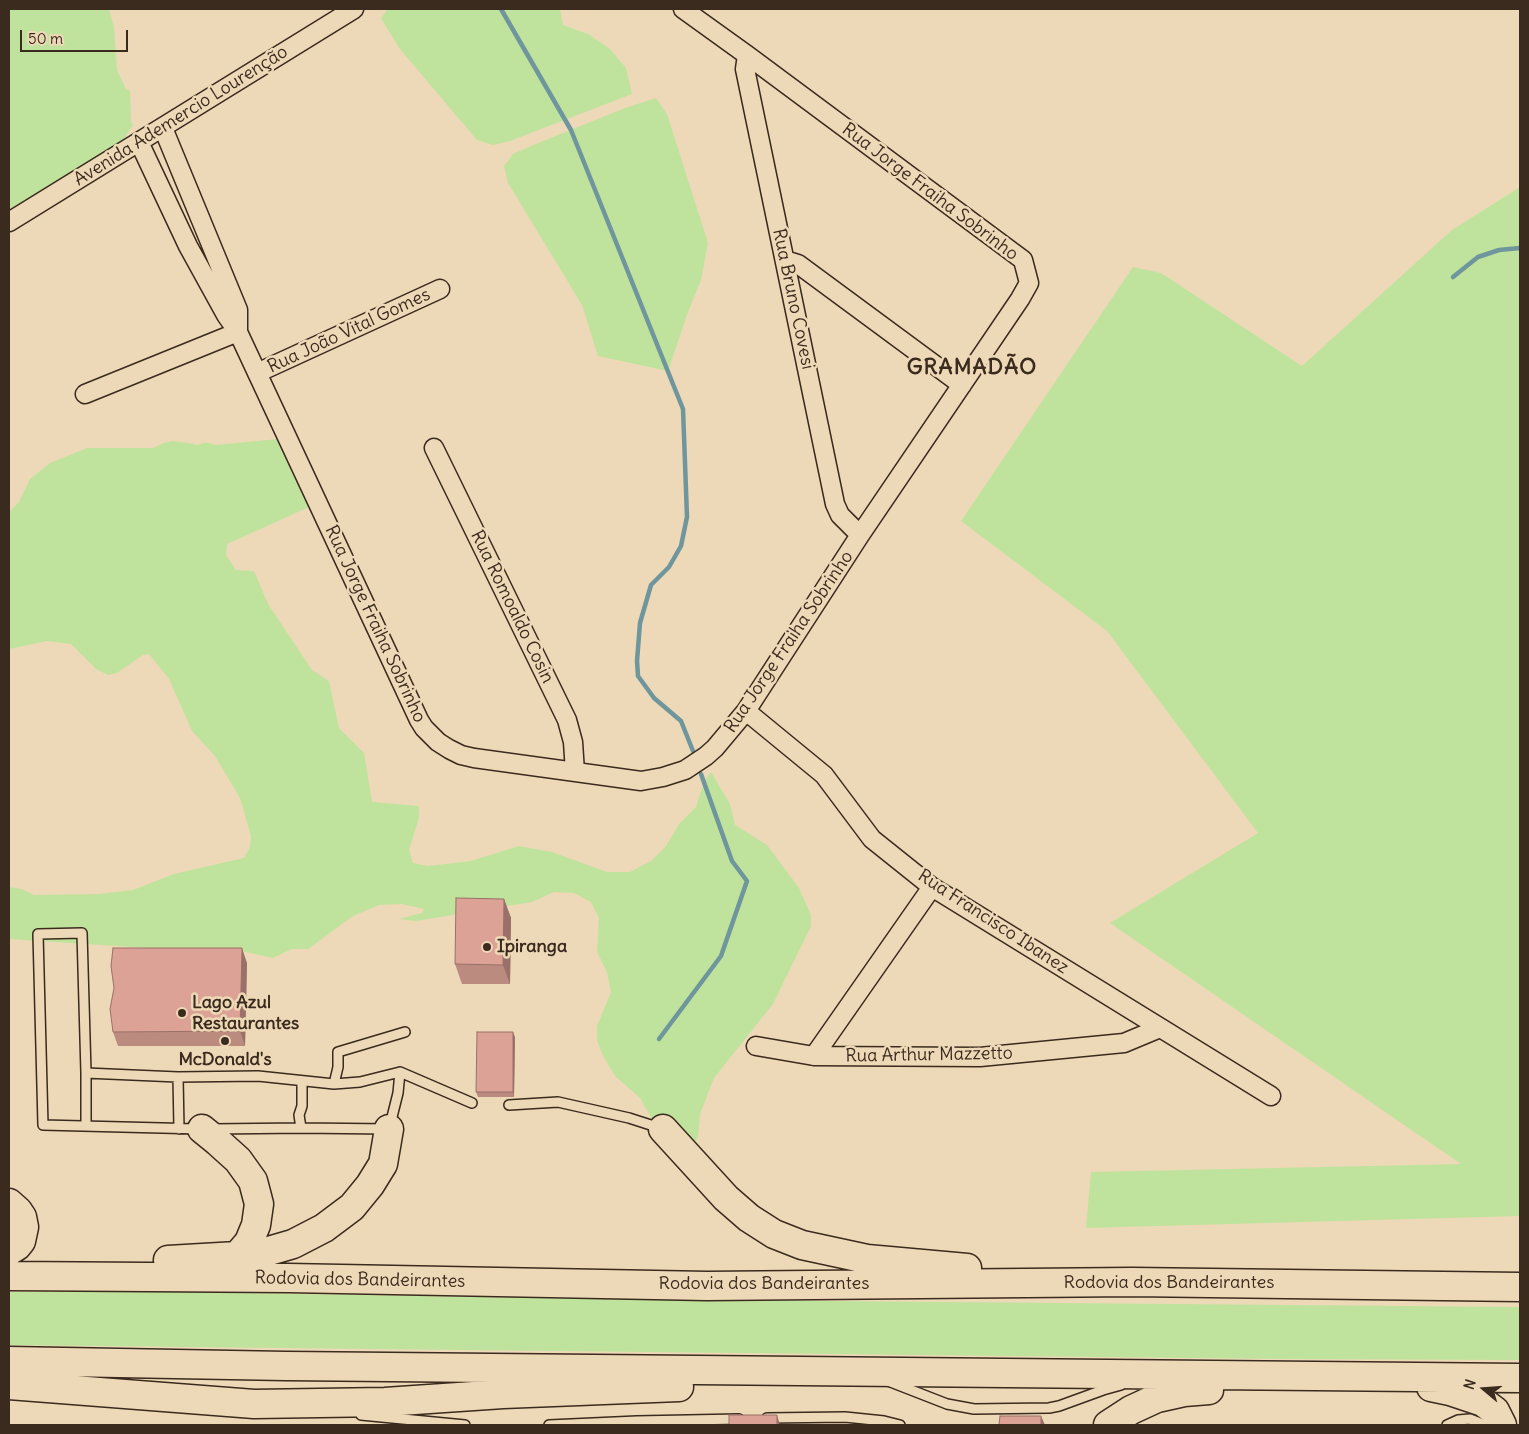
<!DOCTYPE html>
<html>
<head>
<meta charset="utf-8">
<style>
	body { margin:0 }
	#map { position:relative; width:1529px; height:1434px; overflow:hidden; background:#edd9b7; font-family:Delius,sans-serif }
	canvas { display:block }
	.frame { position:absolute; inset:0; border:10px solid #3b2a1e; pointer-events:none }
	.north { position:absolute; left:1459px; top:1364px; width:50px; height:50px; -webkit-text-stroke:4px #edd9b7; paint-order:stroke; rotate:288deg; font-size:14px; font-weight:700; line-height:20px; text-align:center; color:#3b2a1e }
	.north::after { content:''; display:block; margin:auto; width:18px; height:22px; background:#3b2a1e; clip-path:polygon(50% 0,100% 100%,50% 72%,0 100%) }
	.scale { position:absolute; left:20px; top:30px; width:108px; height:22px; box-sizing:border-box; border:2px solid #3b2a1e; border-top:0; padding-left:6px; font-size:15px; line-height:18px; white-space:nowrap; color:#3b2a1e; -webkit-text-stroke:4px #edd9b7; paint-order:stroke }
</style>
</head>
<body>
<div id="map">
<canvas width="1529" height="1434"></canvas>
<div class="frame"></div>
<div class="north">N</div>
<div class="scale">50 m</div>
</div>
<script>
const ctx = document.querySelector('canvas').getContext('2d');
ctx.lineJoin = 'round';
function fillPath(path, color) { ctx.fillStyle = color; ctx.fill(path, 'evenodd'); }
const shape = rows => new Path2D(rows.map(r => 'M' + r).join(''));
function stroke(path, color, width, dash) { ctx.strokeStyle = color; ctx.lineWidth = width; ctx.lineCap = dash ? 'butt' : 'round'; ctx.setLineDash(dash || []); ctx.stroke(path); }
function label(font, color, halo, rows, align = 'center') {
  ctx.font = font + ' Delius,sans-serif'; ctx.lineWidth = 5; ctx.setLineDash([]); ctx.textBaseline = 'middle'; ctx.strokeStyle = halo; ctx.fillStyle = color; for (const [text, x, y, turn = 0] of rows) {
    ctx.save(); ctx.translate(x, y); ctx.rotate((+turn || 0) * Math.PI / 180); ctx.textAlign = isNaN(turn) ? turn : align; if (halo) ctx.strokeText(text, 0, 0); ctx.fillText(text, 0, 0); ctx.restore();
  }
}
fillPath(shape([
	[9,9,109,9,114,27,117,70,126,89,130,91,131,121,133,125,114,154,90,174,9,209],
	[388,9,560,9,563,25,588,34,609,48,626,68,632,94,510,141,493,145,477,140,399,48,381,18],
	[656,98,667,114,708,243,701,280,688,312,668,371,598,356,582,305,508,183,504,166,513,154,531,146,625,108],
	[1520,187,1520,1216,1086,1228,1091,1172,1461,1164,1110,923,1258,833,1107,631,961,521,1133,267,1161,273,1302,366,1452,230],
	[278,439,309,507,227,544,226,555,236,570,254,571,268,604,312,670,329,681,339,728,364,753,372,802,419,806,419,818,409,850,413,863,428,866,471,861,519,846,552,852,607,872,630,872,651,861,666,846,679,824,696,807,704,782,711,772,730,804,735,825,767,845,799,888,811,915,811,926,773,1004,714,1078,700,1114,698,1137,694,1143,653,1121,640,1098,615,1076,602,1054,597,1040,597,1026,611,992,607,972,597,952,599,918,591,902,574,893,554,892,532,902,416,921,399,919,422,913,424,909,402,904,379,905,353,916,308,949,292,949,273,958,232,949,163,949,9,939,9,887,22,889,34,895,99,894,133,890,174,874,244,858,250,847,251,836,240,798,215,756,192,731,169,679,149,654,143,655,117,673,108,675,96,669,71,644,47,641,9,649,9,512,19,502,30,479,50,463,87,448,153,448,164,443,173,441,189,443,197,445,204,443,209,443,216,445],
	[9,1292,180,1292,600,1299,1520,1307,1520,1360,1285,1359,9,1345]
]), '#bfe39c');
stroke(shape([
	[501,9,571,130,683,409,687,517,681,546,669,567,651,585,640,623,637,661,638,676,654,698,681,721,693,751],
	[1453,277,1478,257,1499,250,1520,248],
	[659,1039,721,956,747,881,732,861,701,774]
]), '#6f969d', 4.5);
const service = shape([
	[86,1073,86,1126],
	[178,1077,179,1129],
	[334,1084,360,1082,400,1072,472,1103],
	[509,1105,558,1102,629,1118,660,1128],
	[301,1128,389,1129,398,1093,400,1072],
	[201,1129,43,1125,38,934,82,933,86,1073,178,1077,258,1076,334,1084,338,1067,338,1052,405,1032],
	[214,1129,301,1128,299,1115,302,1106,302,1081],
	[888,1381,947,1404,974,1409,1049,1408,1059,1406,1103,1390,1121,1385],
	[361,1415,465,1425],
	[767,1418,845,1417,884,1421,900,1425],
	[549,1425,637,1421,739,1419],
	[1447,1425,1458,1420,1470,1419,1485,1425]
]);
const minor = shape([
	[747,55,745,69,835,504,840,515,860,535],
	[163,128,238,310,238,332],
	[139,142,188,246,226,315,238,332,419,720,424,728,438,742,449,749,461,755,474,758,641,781,663,777,685,770,706,756,715,748,746,711,860,535,1020,299,1029,283,1023,260,747,55,683,9],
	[9,222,354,9],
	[785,260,798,264,962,385],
	[257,373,440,289],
	[85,394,238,332],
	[434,448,567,720,573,742,575,772],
	[746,711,824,775,872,839,932,887,1271,1096],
	[756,1046,814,1056,980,1057,1124,1043,1160,1028],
	[814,1056,932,887]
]);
const motorway = shape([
	[202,1129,218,1142,238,1160,253,1181,259,1204,256,1225,249,1242,237,1256],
	[663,1129,726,1198,749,1218,774,1234,802,1245,867,1259,967,1268],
	[9,1203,18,1211,22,1217,24,1227,21,1241,17,1246,9,1251],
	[168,1260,237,1256,262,1253,293,1244,324,1228,352,1207,370,1185,383,1164,389,1129],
	[9,1276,288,1278,707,1286,1132,1282,1520,1287],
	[9,1361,286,1366,1520,1378],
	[9,1385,254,1404,385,1402,503,1394,679,1387],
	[1431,1387,1450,1391,1483,1402,1495,1411,1502,1425],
	[1108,1425,1131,1410,1157,1398,1184,1392,1209,1390]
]);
stroke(service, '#3b2a1e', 12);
stroke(minor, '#3b2a1e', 21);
stroke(motorway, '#3b2a1e', 31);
stroke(service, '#edd9b7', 9);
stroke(minor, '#edd9b7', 18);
stroke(motorway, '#edd9b7', 28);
fillPath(shape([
	[504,899,511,918,510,984,462,984,455,964],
	[247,963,245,1046,118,1046,113,1032],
	[515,1037,514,1097,478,1097,476,1092]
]), '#bc8b80');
fillPath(shape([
	[504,899,511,918,510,984,503,965],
	[242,948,247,963,245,1046,240,1031],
	[513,1032,515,1037,514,1097,513,1092],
	[777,1415,780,1425,777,1425],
	[1041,1416,1045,1425,1041,1425]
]), '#997168');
const building = shape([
	[456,898,504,899,503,965,455,964,456,898],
	[113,948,242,948,240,1031,113,1032,110,1009,114,988,111,966,113,948],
	[477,1032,513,1032,513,1092,476,1092,477,1032],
	[729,1415,777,1415,777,1425,729,1425,729,1415],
	[1000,1416,1041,1416,1041,1425,999,1425,1000,1416]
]);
fillPath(building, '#dba295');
stroke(building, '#997168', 1);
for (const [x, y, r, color] of [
	[487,947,5,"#3b2a1e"],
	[182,1013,5,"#3b2a1e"],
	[225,1041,5,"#3b2a1e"]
]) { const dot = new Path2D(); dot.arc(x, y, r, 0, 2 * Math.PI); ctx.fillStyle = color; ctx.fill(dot); stroke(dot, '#edd9b7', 2); }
label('18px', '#3b2a1e', '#edd9b7', [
	["Avenida Ademercio Lourenção",181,116,-32],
	["Rua Jorge Fraiha Sobrinho",930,192,37],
	["Rua Bruno Covesi",793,299,78],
	["Rua João Vital Gomes",349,331,-25],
	["Rua Romoaldo Cosin",512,607,64],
	["Rua Jorge Fraiha Sobrinho",375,624,65],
	["Rua Jorge Fraiha Sobrinho",789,642,-56],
	["Rua Francisco Ibanez",993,922,33],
	["Rua Arthur Mazzetto",929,1055,-1],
	["Rodovia dos Bandeirantes",360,1280,1],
	["Rodovia dos Bandeirantes",1169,1283],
	["Rodovia dos Bandeirantes",764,1284]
]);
label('bold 18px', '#3b2a1e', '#edd9b7', [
	["Ipiranga",497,947],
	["Lago Azul",192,1003],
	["Restaurantes",192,1024],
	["McDonald's",225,1060,"center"]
], 'left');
ctx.letterSpacing = '1px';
label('bold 22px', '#3b2a1e', '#edd9b7', [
	["GRAMADÃO",972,368]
]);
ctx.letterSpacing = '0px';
</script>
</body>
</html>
